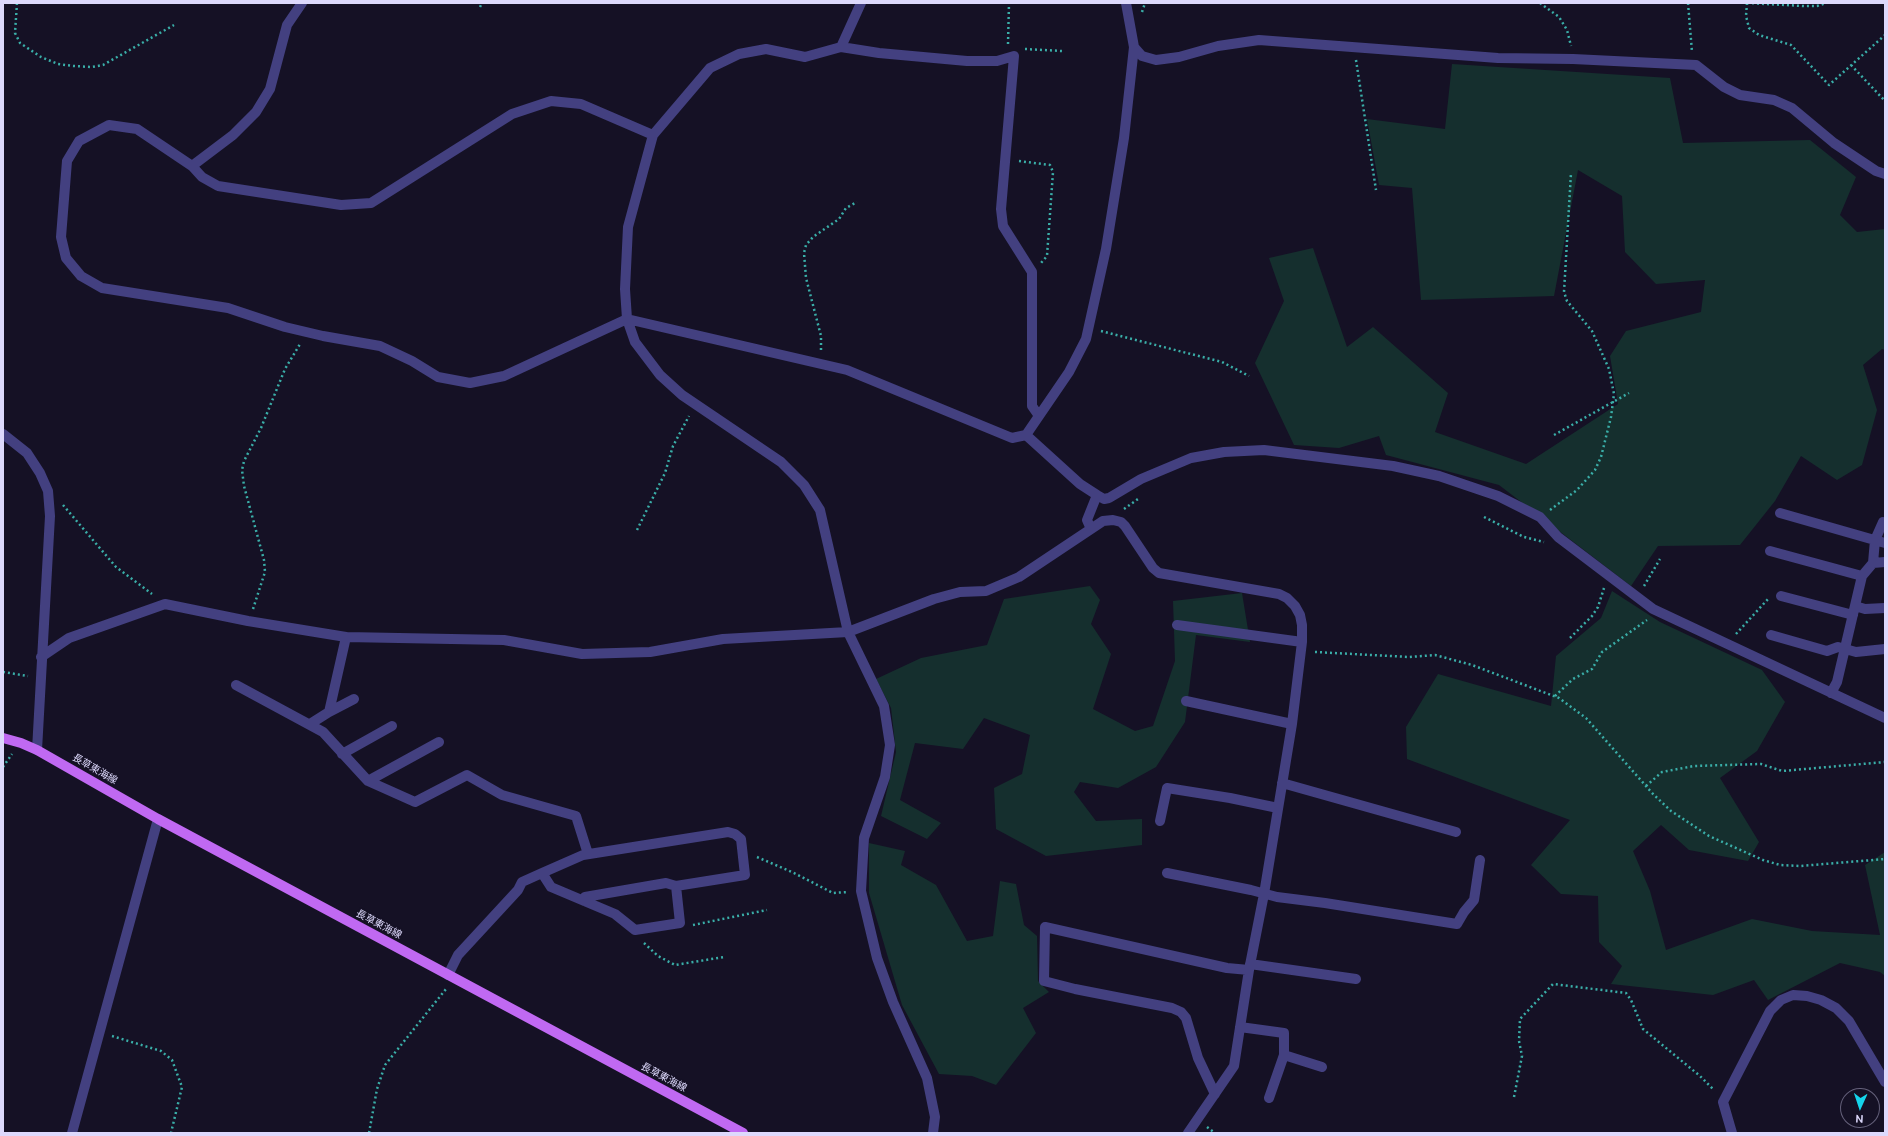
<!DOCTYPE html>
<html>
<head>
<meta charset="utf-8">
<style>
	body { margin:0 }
	#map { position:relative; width:1888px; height:1136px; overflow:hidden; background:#151125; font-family:Ubuntu,sans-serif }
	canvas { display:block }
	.frame { position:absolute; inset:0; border:4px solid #ddd9fc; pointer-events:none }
	.north { position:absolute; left:1840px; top:1088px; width:40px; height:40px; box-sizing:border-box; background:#151125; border:1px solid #65617b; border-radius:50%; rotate:183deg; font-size:11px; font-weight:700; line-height:16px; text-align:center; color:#ddd9fc }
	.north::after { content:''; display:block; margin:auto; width:14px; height:18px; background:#15d4eb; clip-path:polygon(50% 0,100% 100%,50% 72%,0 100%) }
</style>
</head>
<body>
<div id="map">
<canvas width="1888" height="1136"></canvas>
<div class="frame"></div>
<div class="north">N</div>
</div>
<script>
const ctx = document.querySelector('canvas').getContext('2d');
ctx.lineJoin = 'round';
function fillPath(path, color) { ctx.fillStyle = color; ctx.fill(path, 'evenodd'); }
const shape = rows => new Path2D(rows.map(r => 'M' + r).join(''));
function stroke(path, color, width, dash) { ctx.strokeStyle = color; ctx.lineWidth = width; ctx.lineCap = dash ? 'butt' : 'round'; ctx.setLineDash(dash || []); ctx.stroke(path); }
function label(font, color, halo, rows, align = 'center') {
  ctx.font = font + ' Ubuntu,"Noto Sans JP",sans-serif'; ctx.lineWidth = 3.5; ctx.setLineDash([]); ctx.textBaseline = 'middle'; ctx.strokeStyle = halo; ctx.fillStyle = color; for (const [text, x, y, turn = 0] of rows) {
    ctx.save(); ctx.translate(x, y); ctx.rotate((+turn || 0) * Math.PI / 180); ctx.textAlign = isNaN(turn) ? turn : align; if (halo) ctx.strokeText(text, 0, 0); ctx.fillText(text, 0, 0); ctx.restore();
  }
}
fillPath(shape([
	[1452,64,1670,78,1683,143,1810,140,1856,177,1840,215,1857,232,1885,229,1885,350,1882,349,1863,365,1877,410,1862,465,1837,480,1801,456,1775,501,1740,545,1658,546,1631,586,1499,485,1386,455,1379,436,1339,448,1294,445,1255,363,1284,301,1269,258,1313,248,1347,347,1373,327,1448,393,1435,432,1526,464,1618,404,1610,356,1626,331,1701,312,1705,280,1656,284,1625,252,1622,196,1578,170,1554,296,1421,300,1412,188,1379,185,1367,119,1445,129],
	[1090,586,1100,600,1091,624,1111,654,1093,709,1135,731,1153,726,1175,661,1173,601,1242,593,1250,642,1196,635,1185,722,1156,767,1118,788,1080,782,1074,792,1096,821,1142,819,1142,845,1046,856,996,829,994,788,1022,774,1030,735,984,718,963,749,915,743,900,800,941,823,927,839,881,816,896,752,891,708,876,679,921,658,987,645,1004,599],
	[1612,591,1660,622,1762,670,1785,702,1757,751,1720,778,1759,842,1748,861,1689,850,1661,825,1633,851,1650,891,1666,950,1752,919,1812,931,1880,935,1865,865,1885,852,1885,976,1880,972,1840,963,1768,1000,1754,980,1713,995,1611,984,1622,966,1599,942,1598,896,1561,894,1531,865,1570,820,1407,759,1406,727,1438,674,1551,706,1556,656,1601,618],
	[869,843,905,851,901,865,936,885,967,941,993,936,1000,881,1016,884,1024,925,1037,936,1038,981,1049,992,1023,1008,1036,1033,996,1085,972,1076,939,1074,902,1005,869,893]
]), '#152f2e');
stroke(shape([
	[17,3,15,33,20,43,41,57,58,64,73,66,92,67,103,65,174,25],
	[1540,3,1559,17,1567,30,1571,46],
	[1688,3,1692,52],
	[1747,3,1746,16,1749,28,1759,35,1791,45,1829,85,1885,35],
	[1747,3,1804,6,1817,6,1826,3],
	[480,7,482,3],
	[1142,12,1145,3],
	[1008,44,1009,3],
	[1025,49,1062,51],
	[1356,60,1376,190],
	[1851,65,1885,101],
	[1019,161,1050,165,1053,172,1047,256,1041,263],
	[1101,331,1222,362,1249,376],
	[821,350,821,336,806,278,804,253,806,245,813,237,839,219,846,208,857,202],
	[1554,435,1629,393],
	[63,505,116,567,152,594],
	[1124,509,1138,499],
	[1550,510,1577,490,1595,470,1601,457,1611,417,1614,394,1609,369,1592,331,1567,301,1564,292,1571,173],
	[1484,517,1524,537,1544,542],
	[637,530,665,473,673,446,689,416],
	[1644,586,1660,559],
	[253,609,265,572,264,560,244,486,242,470,244,461,261,428,285,369,300,344],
	[1736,634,1768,599],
	[1570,638,1592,616,1598,607,1604,588],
	[1315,652,1409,657,1435,655,1472,665,1559,698,1586,718,1653,794,1671,811,1709,836,1763,860,1780,865,1800,866,1885,859],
	[3,672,28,676],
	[1555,696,1573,679,1592,669,1602,652,1647,620],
	[3,767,12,754],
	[1646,786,1662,772,1694,766,1761,764,1782,771,1885,762],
	[757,857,794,873,833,893,848,892],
	[693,925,767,910],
	[644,943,658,956,675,965,724,957],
	[112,1036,161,1051,172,1060,182,1087,171,1133],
	[1514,1097,1522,1056,1519,1041,1520,1019,1553,984,1626,993,1631,1000,1643,1029,1700,1076,1714,1090],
	[1207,1127,1215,1133],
	[369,1133,377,1089,385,1065,446,989]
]), '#3aaea8', 2.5, [2, 3]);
stroke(shape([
	[1126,3,1134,47,1142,56,1156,60,1179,57,1218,46,1259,40,1498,58,1573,59,1696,65,1724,87,1740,95,1774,100,1792,108,1834,143,1876,171,1885,174],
	[841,47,861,3],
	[653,135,581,104,551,101,512,114,371,203,341,205,218,186,202,177,192,166,137,129,109,125,79,141,67,161,61,237,66,258,81,276,102,288,228,308,285,327,323,336,380,346,412,361,438,377,470,383,504,376,627,319,847,370,1012,438,1026,435,1069,372,1086,339,1106,249,1124,138,1134,47],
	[192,166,233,135,256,112,270,89,287,25,302,3],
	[3,434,27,453,40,473,48,491,50,516,37,750],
	[1026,435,1080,484,1097,495,1087,520,1091,529],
	[1097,495,1104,499,1109,498,1141,479,1191,458,1224,452,1264,450,1393,466,1439,476,1498,496,1540,517,1558,537,1653,609,1885,718],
	[1780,513,1885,543],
	[1770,551,1862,576],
	[1873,563,1875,540,1883,522],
	[1781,596,1853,615],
	[1855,606,1865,609,1885,608],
	[1177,625,1302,642],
	[1771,635,1827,651,1838,647,1856,652,1885,649],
	[41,657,69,638,165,604,248,621,346,637,504,640,582,654,650,652,723,639,848,632,934,599,960,592,986,591,1019,577,1103,521,1113,520,1121,522,1125,526,1153,568,1159,573,1279,594,1287,598,1295,606,1300,615,1302,625,1302,642,1292,724,1264,894,1249,970,1234,1066,1188,1133],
	[236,685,323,732,368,781,415,802,467,775,502,795,576,816,588,854],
	[1831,693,1837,682,1862,576,1873,563,1885,562],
	[1186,701,1292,724],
	[329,712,354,699],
	[310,724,329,712,346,637],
	[342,754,392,726],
	[368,781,439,742],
	[1282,783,1456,832],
	[1160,821,1167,788,1230,798,1278,808],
	[1167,873,1251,890,1277,897,1325,903,1457,924,1464,912,1474,900,1480,860],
	[584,901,585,897,666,883,676,886],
	[1250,964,1356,979],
	[448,975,458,955,518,890,522,882,542,873,583,855,728,832,735,834,741,839,745,875,676,886,680,923,635,930,615,914,551,887,542,873],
	[1240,1027,1284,1033,1284,1055,1269,1098],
	[1284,1055,1322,1067],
	[1215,1094,1198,1058,1186,1018,1181,1012,1172,1008,1075,989,1044,981,1045,927,1227,968,1249,970],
	[72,1133,158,819],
	[933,1133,935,1117,927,1078,893,1002,877,958,861,891,864,838,885,777,890,745,884,706,848,632,820,510,804,485,781,462,682,395,660,375,635,342,627,319,625,289,628,227,653,135,710,68,739,54,766,49,805,57,841,47,879,53,967,61,997,61,1014,56,1001,209,1003,226,1032,272,1032,406,1039,416],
	[1732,1133,1723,1102,1770,1011,1781,1000,1793,995,1807,996,1821,1000,1836,1008,1849,1021,1885,1082]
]), '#434080', 10);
stroke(shape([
	[3,738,21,743,37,750,158,819,743,1133]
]), '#c069f2', 10);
label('10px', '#ddd9fc', '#151125', [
	["長草東海線",95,769,30],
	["長草東海線",379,924,28],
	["長草東海線",664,1077,28]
]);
</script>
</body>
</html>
